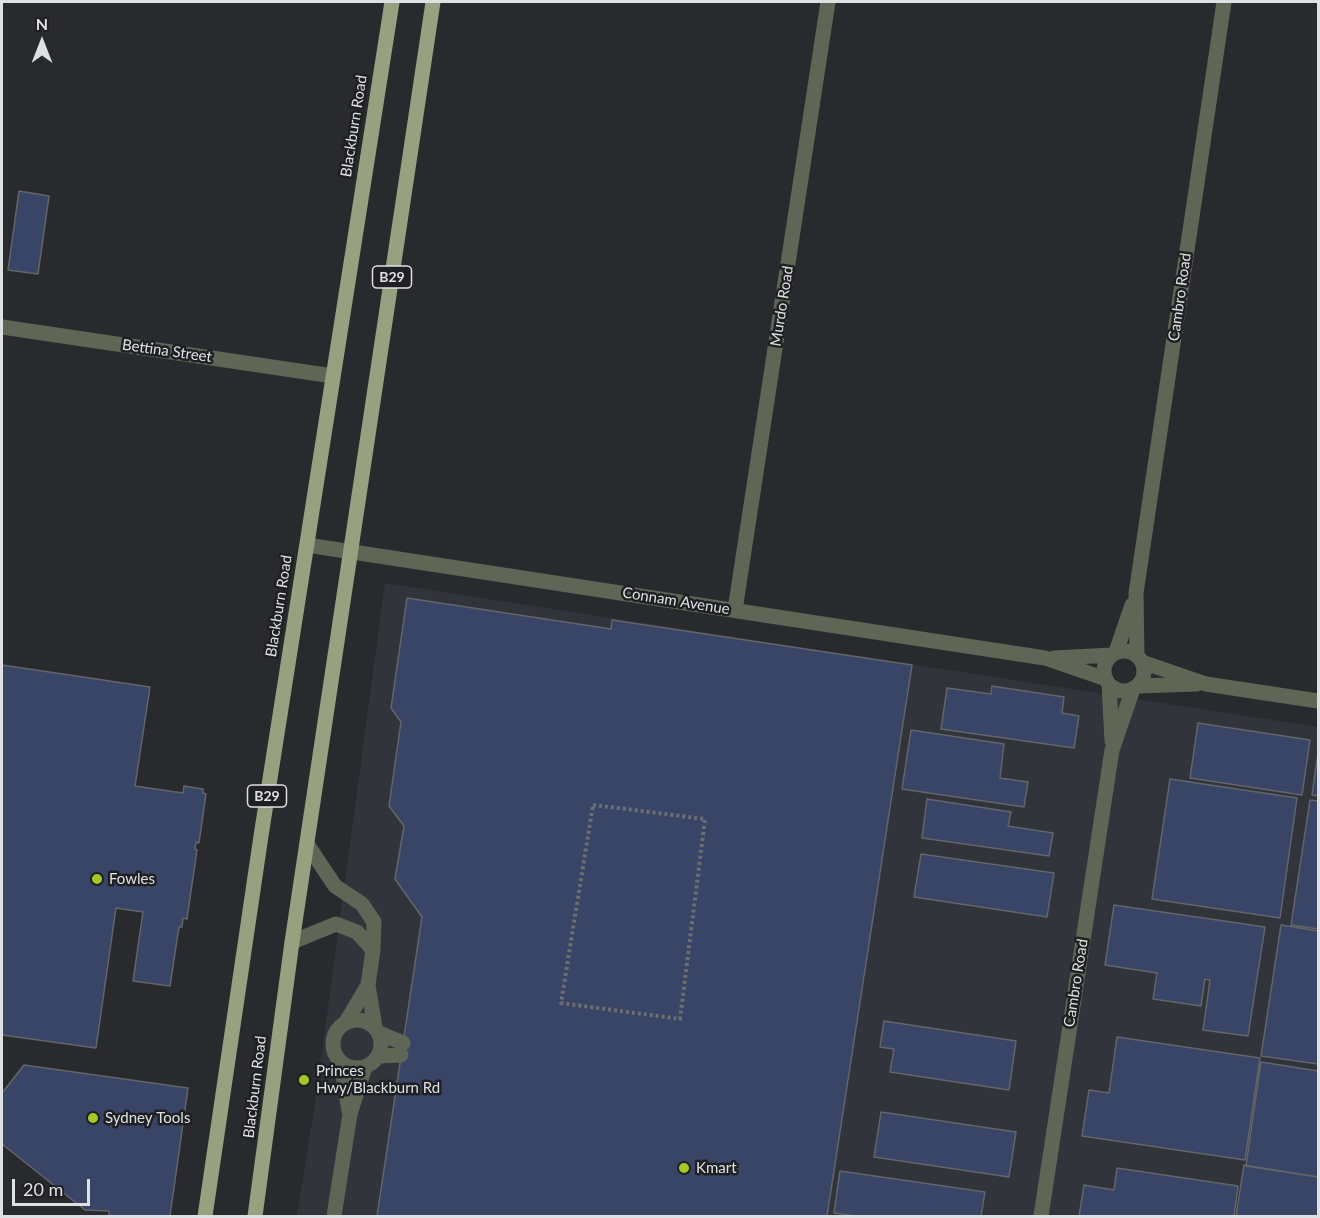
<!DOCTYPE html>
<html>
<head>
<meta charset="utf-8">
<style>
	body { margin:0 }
	#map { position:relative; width:1320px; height:1218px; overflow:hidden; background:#292a2d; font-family:Lato,sans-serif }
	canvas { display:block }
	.frame { position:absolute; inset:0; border:3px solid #dfe0e1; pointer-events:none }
	.north { position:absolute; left:12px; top:12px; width:60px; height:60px; -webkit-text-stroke:4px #1f2023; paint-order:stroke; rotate:0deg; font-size:16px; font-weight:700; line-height:24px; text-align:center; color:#dfe0e1 }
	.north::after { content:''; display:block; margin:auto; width:21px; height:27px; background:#dfe0e1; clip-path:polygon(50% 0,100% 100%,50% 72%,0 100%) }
	.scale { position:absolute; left:12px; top:1179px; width:78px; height:27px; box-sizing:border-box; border:3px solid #dfe0e1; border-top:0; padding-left:8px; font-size:18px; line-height:21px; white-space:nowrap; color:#dfe0e1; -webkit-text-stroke:4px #1f2023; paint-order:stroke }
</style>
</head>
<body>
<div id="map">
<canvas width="1320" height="1218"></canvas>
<div class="frame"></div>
<div class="north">N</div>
<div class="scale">20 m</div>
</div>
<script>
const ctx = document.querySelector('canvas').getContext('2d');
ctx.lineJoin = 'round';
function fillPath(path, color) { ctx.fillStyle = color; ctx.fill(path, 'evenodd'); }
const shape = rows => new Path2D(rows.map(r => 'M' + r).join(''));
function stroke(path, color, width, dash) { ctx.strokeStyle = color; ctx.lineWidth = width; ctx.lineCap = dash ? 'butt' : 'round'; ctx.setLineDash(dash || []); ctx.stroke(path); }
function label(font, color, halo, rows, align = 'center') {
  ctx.font = font + ' Lato,sans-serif'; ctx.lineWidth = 5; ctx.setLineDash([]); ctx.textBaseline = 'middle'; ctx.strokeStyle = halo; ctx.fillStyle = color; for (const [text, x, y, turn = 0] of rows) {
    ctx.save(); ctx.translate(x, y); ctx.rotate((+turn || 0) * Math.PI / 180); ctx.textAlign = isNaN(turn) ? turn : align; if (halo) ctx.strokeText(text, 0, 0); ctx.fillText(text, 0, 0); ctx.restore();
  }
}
fillPath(shape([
	[385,583,1318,727,1318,1216,297,1216,316,1097]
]), '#32343c');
const building = shape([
	[19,191,49,196,38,274,8,270,19,191],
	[407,598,611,629,612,620,912,665,827,1216,377,1216,422,917,395,879,404,826,389,806,401,722,391,708,407,598],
	[2,665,150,687,135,786,183,793,184,786,203,789,203,793,206,794,199,843,196,842,195,849,197,850,187,919,183,918,182,927,179,927,170,986,133,981,143,912,116,908,96,1048,2,1035,2,665],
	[992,686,1064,697,1062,713,1079,716,1074,748,941,729,947,688,991,694,992,686],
	[1198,723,1310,740,1302,795,1190,778,1198,723],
	[911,730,1004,744,1000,778,1028,782,1024,807,902,789,911,730],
	[1318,753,1318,796,1312,795,1318,753],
	[1170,779,1297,798,1280,918,1152,899,1170,779],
	[927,799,1011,812,1008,826,1053,833,1049,856,922,838,927,799],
	[1310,800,1318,801,1318,929,1291,925,1310,800],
	[921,854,1054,873,1047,917,914,897,921,854],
	[1114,905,1265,927,1248,1036,1203,1030,1210,980,1205,979,1201,1006,1153,999,1157,973,1105,965,1114,905],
	[1281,925,1318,931,1318,1064,1261,1056,1281,925],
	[884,1021,1016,1041,1009,1090,890,1072,894,1049,880,1047,884,1021],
	[1117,1037,1260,1058,1245,1160,1082,1136,1089,1090,1109,1093,1117,1037],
	[1261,1062,1318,1071,1318,1177,1246,1166,1261,1062],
	[24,1065,188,1088,170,1216,109,1216,109,1211,85,1210,2,1144,2,1093,24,1065],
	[881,1112,1016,1132,1009,1177,874,1157,881,1112],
	[1244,1165,1318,1177,1318,1216,1236,1216,1244,1165],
	[1117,1168,1238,1186,1234,1216,1079,1216,1084,1185,1114,1190,1117,1168],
	[840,1171,985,1192,981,1216,856,1216,834,1213,840,1171]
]);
fillPath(building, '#394566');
stroke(building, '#646569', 1.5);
stroke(shape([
	[593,805,705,819,680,1019,561,1003,593,805]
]), '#6d6e71', 4, [3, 3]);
stroke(shape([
	[2,327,333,376],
	[307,545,1045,658,1106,679],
	[735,610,828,2],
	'1104 671a20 20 0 1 1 40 0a20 20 0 1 1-40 0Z',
	[1116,652,1132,605],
	[1137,656,1136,593,1224,2],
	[1054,658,1112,655],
	[1142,662,1206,684,1318,701],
	[1109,684,1112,741],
	[1138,686,1197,684],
	[307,844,335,886,362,904,374,922,373,950,368,985,375,1027],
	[292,942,336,924,357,932,373,950],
	'333 1044a24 24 0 1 1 48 0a24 24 0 1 1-48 0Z',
	[346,1022,368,985],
	[379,1033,403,1043],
	[378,1056,401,1055],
	[341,1063,349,1111],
	[334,1216,350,1114,365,1067],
	[1041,1216,1112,750,1133,689]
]), '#606655', 15);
stroke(shape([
	[205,1216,261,836,392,2],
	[255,1216,292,942,433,2]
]), '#96a17f', 15);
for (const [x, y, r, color] of [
	[97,879,6,"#a3c926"],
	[304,1080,6,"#a3c926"],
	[93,1118,6,"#a3c926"],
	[684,1168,6,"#a3c926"]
]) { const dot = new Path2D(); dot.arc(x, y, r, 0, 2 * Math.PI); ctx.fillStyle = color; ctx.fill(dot); stroke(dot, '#1f2023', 2); }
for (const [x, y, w] of [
	[392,277,39],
	[267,796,39]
]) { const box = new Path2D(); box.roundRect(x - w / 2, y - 11, w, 22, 4.5); ctx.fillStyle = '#1f2023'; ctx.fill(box); stroke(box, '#dfe0e1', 1.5); }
label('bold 14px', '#dfe0e1', null, [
	["B29",392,277],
	["B29",267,796]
]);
label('15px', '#dfe0e1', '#1f2023', [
	["Blackburn Road",354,126,-81],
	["Cambro Road",1180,297,-82],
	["Murdo Road",782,306,-81],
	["Bettina Street",167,351,8],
	["Connam Avenue",676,601,9],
	["Blackburn Road",279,606,-81],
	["Cambro Road",1076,983,-81],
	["Blackburn Road",255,1087,-83]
]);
label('15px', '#dfe0e1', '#1f2023', [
	["Fowles",109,879],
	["Princes",316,1071],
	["Hwy/Blackburn Rd",316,1088],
	["Sydney Tools",105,1118],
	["Kmart",696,1168]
], 'left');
</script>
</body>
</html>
